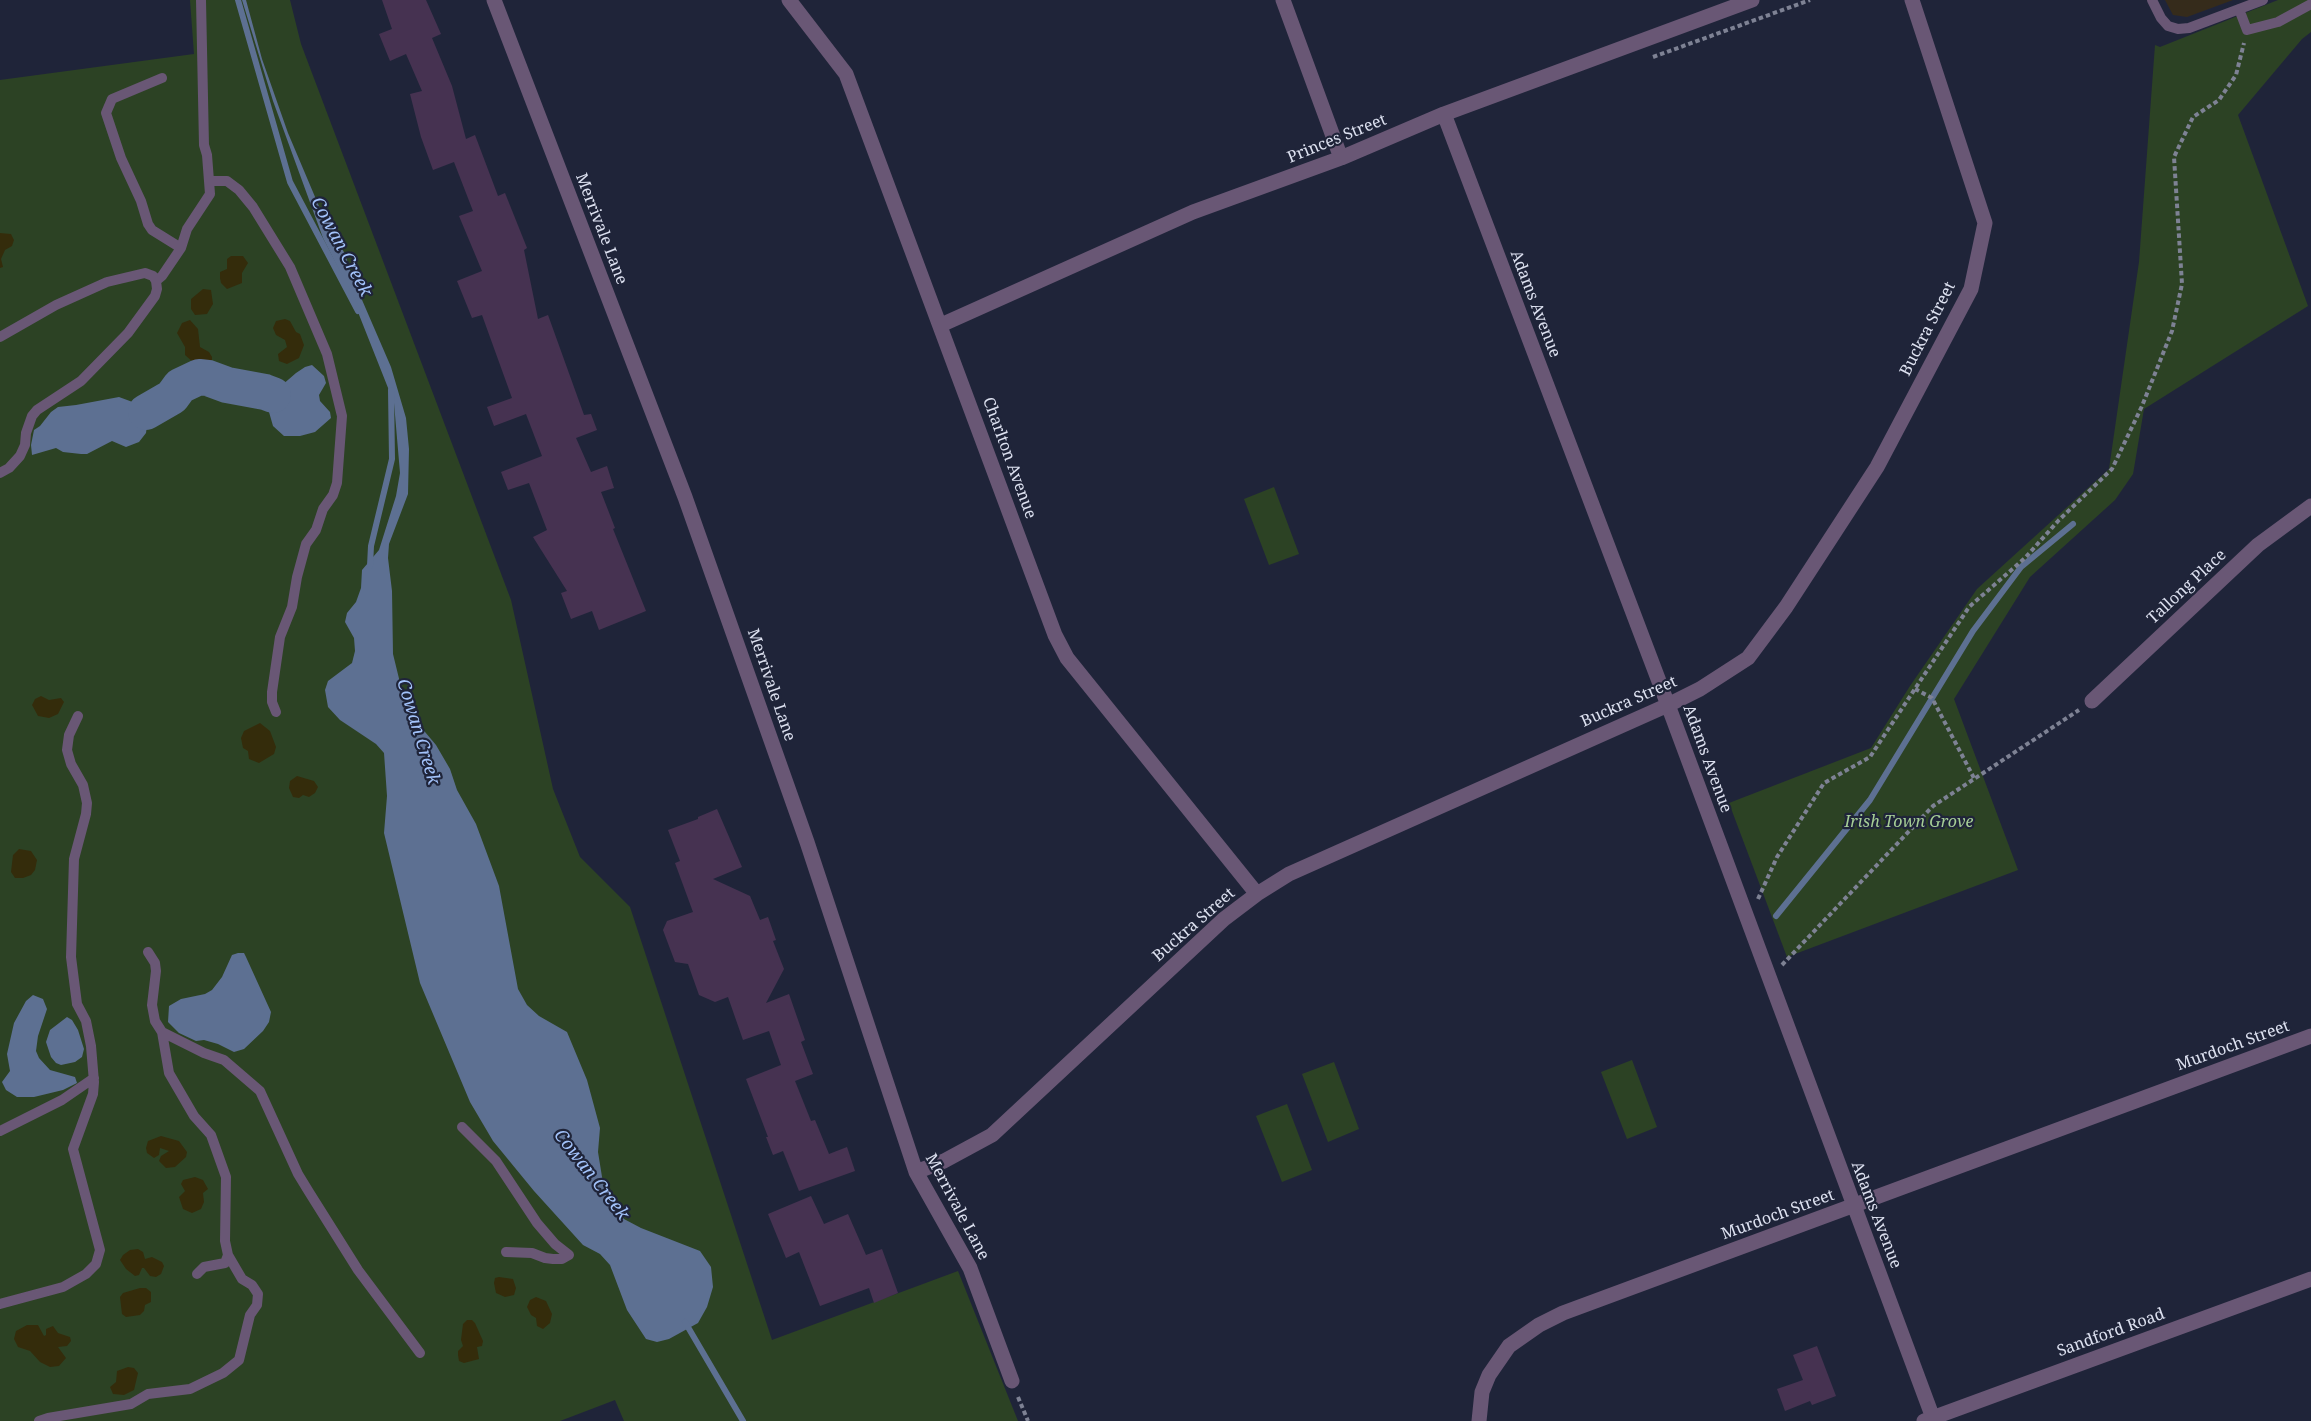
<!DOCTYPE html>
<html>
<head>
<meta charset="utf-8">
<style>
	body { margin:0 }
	canvas { display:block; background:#1f2439 }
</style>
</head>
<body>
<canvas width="2311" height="1421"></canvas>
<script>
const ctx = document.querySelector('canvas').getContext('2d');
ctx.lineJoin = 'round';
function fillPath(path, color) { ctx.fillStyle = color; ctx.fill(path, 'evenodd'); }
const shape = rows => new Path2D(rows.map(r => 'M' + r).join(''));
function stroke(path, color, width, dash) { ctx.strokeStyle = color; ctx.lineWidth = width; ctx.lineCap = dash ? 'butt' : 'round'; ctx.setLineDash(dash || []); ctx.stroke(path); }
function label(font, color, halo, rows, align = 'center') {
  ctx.font = font + ' "Noto Serif",serif'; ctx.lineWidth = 4.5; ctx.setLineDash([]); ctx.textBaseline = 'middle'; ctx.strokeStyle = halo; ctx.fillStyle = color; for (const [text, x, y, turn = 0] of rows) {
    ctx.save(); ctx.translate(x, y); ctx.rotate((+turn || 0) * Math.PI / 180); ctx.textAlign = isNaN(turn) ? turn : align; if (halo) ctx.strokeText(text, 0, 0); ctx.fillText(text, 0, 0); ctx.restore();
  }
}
fillPath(shape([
	[2165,0,2233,0,2187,17,2173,15]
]), '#352b1b');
fillPath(shape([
	[190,0,290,0,301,44,511,600,553,789,580,857,630,907,772,1340,958,1271,1018,1421,624,1421,615,1400,560,1421,0,1421,0,80,194,54],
	[2278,0,2311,0,2311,32,2302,39,2238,115,2308,306,2144,409,2133,474,2115,500,2030,577,1954,699,2018,870,1787,957,1729,803,1871,748,1910,686,1977,589,2109,469,2139,262,2155,45,2160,47],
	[1274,487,1299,554,1269,565,1244,499],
	[1632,1060,1657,1127,1627,1139,1601,1072],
	[1334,1062,1359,1129,1328,1142,1302,1074],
	[1287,1104,1312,1170,1282,1182,1256,1116]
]), '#2c4224');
fillPath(shape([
	[0,233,11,234,14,240,12,246,5,250,1,259,3,267,0,268],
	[231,256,243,256,248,263,242,273,242,283,227,289,221,283,220,278,220,272,227,269,227,259],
	[203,289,211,290,213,304,207,314,195,315,191,309,191,299],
	[285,319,290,321,296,332,300,334,304,345,299,358,287,364,279,361,278,354,287,347,285,340,276,335,273,328,276,321],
	[190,320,198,329,200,347,209,352,212,357,212,360,207,364,194,363,185,355,185,347,177,333,182,323],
	[41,696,49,700,61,698,64,702,58,714,49,718,38,716,32,705,35,699],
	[260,723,270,731,276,747,274,754,259,763,249,759,248,751,243,748,241,738,244,731],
	[297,776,314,781,318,787,315,793,309,797,303,795,299,798,293,797,289,788,290,781],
	[19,849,31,851,37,860,35,870,31,875,23,878,15,878,11,872,13,855],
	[161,1136,179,1141,187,1152,186,1157,175,1167,166,1168,159,1161,161,1156,169,1151,160,1148,159,1155,154,1158,147,1153,146,1148,148,1141],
	[195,1177,203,1180,208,1189,203,1193,204,1202,201,1209,192,1213,183,1209,179,1197,185,1191,181,1184,183,1180],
	[138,1249,143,1252,145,1259,152,1257,162,1262,164,1266,161,1274,156,1277,150,1276,144,1268,142,1268,139,1275,135,1276,126,1269,120,1260,123,1255,130,1250],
	[499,1277,513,1279,516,1288,514,1295,505,1297,496,1293,494,1283,495,1278],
	[140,1288,146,1288,151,1292,151,1302,145,1305,144,1311,140,1315,126,1317,122,1314,120,1297,123,1293],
	[536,1297,546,1301,552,1314,550,1323,543,1329,537,1326,536,1318,531,1315,527,1307,530,1300],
	[467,1320,472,1320,475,1323,483,1341,482,1346,477,1347,479,1359,464,1363,459,1361,458,1355,458,1351,463,1346,461,1340,463,1324],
	[27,1325,38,1325,44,1336,46,1335,46,1329,53,1326,58,1333,70,1337,71,1341,67,1346,58,1347,66,1358,59,1366,50,1367,40,1362,30,1351,18,1347,14,1339,16,1331],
	[128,1367,134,1368,138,1373,134,1390,124,1395,113,1394,110,1387,116,1382,117,1371]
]), '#342c0b');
fillPath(shape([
	[242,0,246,0,262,59,288,133,321,211,345,254,353,279,391,367,406,418,409,449,408,494,389,544,388,558,392,591,393,654,404,699,420,726,436,745,450,769,457,790,476,824,499,886,518,989,527,1005,539,1016,567,1032,587,1080,600,1128,598,1152,603,1183,616,1207,624,1219,641,1228,700,1251,711,1267,713,1287,707,1307,698,1323,669,1339,657,1342,646,1339,627,1310,610,1265,600,1254,583,1245,534,1191,493,1141,470,1102,420,983,384,833,387,796,384,753,376,744,340,720,328,707,325,690,328,681,352,663,355,651,354,638,345,622,347,613,356,602,361,588,362,570,379,550,396,496,400,473,394,403,350,292,323,238,273,101],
	[312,365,324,376,326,383,319,395,320,401,330,412,331,418,315,432,300,436,284,436,273,426,269,412,270,401,281,386,296,373,305,367],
	[119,397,138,404,148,418,146,433,139,442,126,447,112,441,87,454,81,454,63,452,56,448,32,455,31,445,34,430,40,426,51,412,58,407,76,405],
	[238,953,244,953,246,957,271,1012,269,1022,263,1031,244,1049,234,1052,218,1044,204,1040,196,1041,179,1033,168,1022,169,1006,181,999,205,994,212,990,222,977,232,955],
	[33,995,43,999,47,1009,38,1036,36,1051,39,1058,50,1070,75,1077,77,1083,63,1090,34,1097,17,1097,6,1090,2,1082,10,1071,7,1054,14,1023,26,1001],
	[67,1017,72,1020,78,1030,84,1049,82,1057,75,1062,61,1065,56,1063,51,1057,46,1042,50,1030]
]), '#5d7092');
stroke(shape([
	[238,0,290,182,358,311],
	[370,566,371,546,392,459,391,390],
	[1776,916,1870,800,1973,631,2021,567,2073,524],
	[685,1322,743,1421]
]), '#5d7092', 6);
stroke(shape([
	[146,412,172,397,180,386,199,377,208,378,227,385,265,392,273,395]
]), '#5d7092', 36);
fillPath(shape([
	[382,0,426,0,441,34,432,38,452,86,466,139,475,135,498,196,505,193,527,248,524,250,538,319,548,315,584,415,591,414,597,430,576,438,591,472,607,466,614,488,601,492,615,528,613,529,646,611,599,630,592,611,571,619,561,593,567,591,533,537,547,530,529,483,508,490,501,472,542,456,526,414,494,426,487,407,512,398,482,315,472,318,457,281,482,271,459,216,473,211,454,162,433,170,421,137,410,94,422,91,406,54,390,61,379,34,392,29],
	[717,809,742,867,713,879,750,896,760,920,768,917,776,940,773,941,784,969,766,1003,789,994,805,1040,801,1042,813,1074,795,1081,811,1121,815,1120,829,1154,847,1147,855,1171,799,1191,783,1151,773,1155,766,1137,768,1137,746,1079,781,1065,769,1031,743,1040,728,997,715,1002,699,995,688,964,675,962,663,930,667,921,693,912,675,863,680,861,668,830,698,819,698,817],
	[811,1196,824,1224,848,1214,866,1255,882,1249,898,1293,874,1303,869,1288,820,1306,799,1252,786,1258,768,1214],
	[1817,1346,1836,1396,1812,1405,1810,1401,1785,1411,1777,1389,1803,1380,1793,1355]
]), '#463251');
stroke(shape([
	[1653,57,1810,0],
	[1915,689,1932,698,1975,780],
	[1758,899,1777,857,1824,783,1870,757,1969,607,2025,558,2059,520,2112,469,2142,406,2172,331,2182,284,2174,157,2193,117,2219,100,2236,75,2244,43],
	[1782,965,1933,806,2079,710],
	[1018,1397,1028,1421]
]), '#7e8294', 4, [4.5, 3]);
stroke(shape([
	[2152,0,2161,18,2168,26,2178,29,2189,28,2263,0],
	[2239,9,2247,30,2278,22,2311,4],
	[210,181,227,181,239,190,253,207,290,267,327,354,342,416,337,483,333,495,323,509,316,530,306,544,297,577,292,607,280,637,272,692,272,702,276,712],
	[181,248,187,229,210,194,207,155,204,145,201,0],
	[156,281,162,276,181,248,152,230,148,224,141,201,121,158,106,113,112,99,162,78],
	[0,337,56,305,107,282,145,273,153,276,156,281,157,289,155,296,128,333,81,381,37,410,32,416,26,433,25,445,20,456,9,468,0,473],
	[148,952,155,963,156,971,152,1005,155,1021,162,1032,204,1053,224,1060,260,1091,298,1174,309,1192,358,1270,420,1353],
	[162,1032,169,1073,194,1116,211,1135,226,1177,225,1241,228,1255,225,1263,204,1267,197,1274],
	[462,1127,496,1161,537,1223,555,1244,569,1255,562,1259,553,1259,545,1258,532,1253,506,1252],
	[0,1131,62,1100,94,1078],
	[0,1304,63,1287,86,1274,96,1264,100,1250,73,1149,93,1094,94,1082,91,1046,86,1021,77,1004,71,957,74,859,86,814,87,803,83,785,71,764,67,750,69,735,78,716],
	[39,1421,48,1418,131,1404,148,1394,190,1389,223,1373,239,1360,250,1315,257,1305,258,1294,252,1285,242,1279,228,1255]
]), '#695775', 10);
stroke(shape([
	[494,0,685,497,807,842,916,1172,970,1268,1012,1381],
	[789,0,846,74,1055,635,1067,658,1257,894],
	[1283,0,1341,158],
	[1444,114,1668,705,1933,1418],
	[941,325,1193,212,1341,158,1444,114,1752,0],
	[2092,701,2258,545,2311,506],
	[916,1172,944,1161,992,1135,1224,919,1257,894,1289,874,1668,705,1700,689,1748,658,1786,607,1877,467,1971,289,1985,223,1912,0],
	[1479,1421,1482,1392,1489,1375,1509,1346,1539,1325,1563,1313,2311,1036],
	[1924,1421,2311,1279]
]), '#695775', 15);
label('16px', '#dde1f0', '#1f2439', [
	["Princes Street",1337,139,-22],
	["Merrivale Lane",601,229,69],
	["Adams Avenue",1535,304,69],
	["Buckra Street",1928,329,-63],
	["Charlton Avenue",1009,458,70],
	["Tallong Place",2187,587,-43],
	["Merrivale Lane",771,685,71],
	["Buckra Street",1629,702,-24],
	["Adams Avenue",1707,759,70],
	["Buckra Street",1194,925,-41],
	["Murdoch Street",2233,1046,-20],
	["Merrivale Lane",957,1207,62],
	["Murdoch Street",1778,1215,-20],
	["Adams Avenue",1876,1215,69],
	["Sandford Road",2111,1333,-20]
]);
label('italic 16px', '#a6ce96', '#1f2439', [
	["Irish Town Grove",1909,822]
]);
label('italic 18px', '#a3c3fb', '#1f2439', [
	["Cowan Creek",341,247,62],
	["Cowan Creek",418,732,73],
	["Cowan Creek",591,1175,52]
]);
</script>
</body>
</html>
